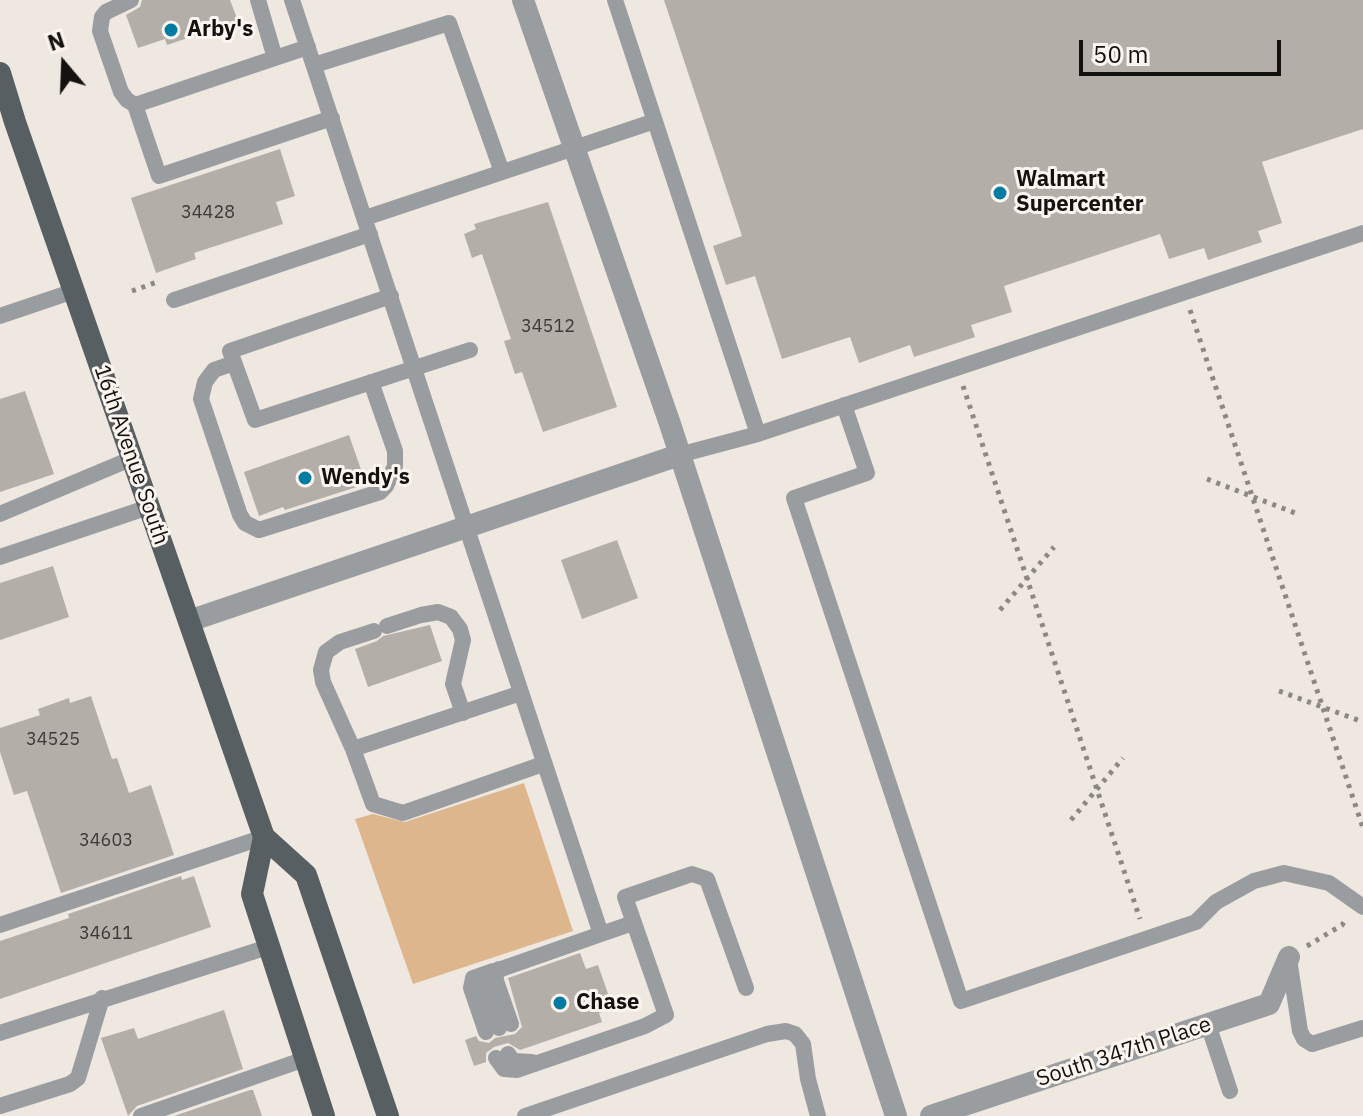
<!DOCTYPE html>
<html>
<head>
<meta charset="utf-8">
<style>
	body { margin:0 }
	#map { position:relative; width:1363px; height:1116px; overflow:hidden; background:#efe8e1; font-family:"IBM Plex Sans",sans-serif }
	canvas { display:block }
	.north { position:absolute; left:24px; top:24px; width:80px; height:80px; -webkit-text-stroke:6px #fcf5ef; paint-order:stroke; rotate:341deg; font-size:22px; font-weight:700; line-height:32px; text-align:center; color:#141210 }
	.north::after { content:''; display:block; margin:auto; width:28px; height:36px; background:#141210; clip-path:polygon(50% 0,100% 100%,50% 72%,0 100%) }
	.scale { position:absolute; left:1079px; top:40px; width:202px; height:36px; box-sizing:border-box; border:4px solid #141210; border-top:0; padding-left:10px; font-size:24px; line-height:28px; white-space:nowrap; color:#141210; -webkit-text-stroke:6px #fcf5ef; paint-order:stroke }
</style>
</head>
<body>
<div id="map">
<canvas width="1363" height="1116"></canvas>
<div class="north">N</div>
<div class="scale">50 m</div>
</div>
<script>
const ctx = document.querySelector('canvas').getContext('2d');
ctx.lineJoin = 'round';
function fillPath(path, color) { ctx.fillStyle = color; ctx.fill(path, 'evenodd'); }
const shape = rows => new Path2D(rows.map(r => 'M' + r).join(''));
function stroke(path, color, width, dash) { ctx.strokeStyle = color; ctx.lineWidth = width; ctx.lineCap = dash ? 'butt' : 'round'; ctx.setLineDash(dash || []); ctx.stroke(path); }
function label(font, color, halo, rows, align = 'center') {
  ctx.font = font + ' "IBM Plex Sans",sans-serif'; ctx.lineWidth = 6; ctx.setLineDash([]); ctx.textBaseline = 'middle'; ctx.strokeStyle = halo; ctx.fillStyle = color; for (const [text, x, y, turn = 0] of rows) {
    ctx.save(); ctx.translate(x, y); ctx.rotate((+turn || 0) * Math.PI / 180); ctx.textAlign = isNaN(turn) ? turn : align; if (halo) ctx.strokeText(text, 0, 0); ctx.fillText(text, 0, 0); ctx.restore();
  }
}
fillPath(shape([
	[524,783,573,931,413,984,355,819,373,814,405,822]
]), '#ddb68e');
fillPath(shape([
	[142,0,230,0,238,21,167,45,165,39,138,48,126,15,140,7],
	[664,0,1363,0,1363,129,1262,162,1282,223,1258,231,1262,242,1208,260,1204,248,1169,259,1160,234,1004,286,1012,312,971,325,975,337,945,347,914,357,910,345,859,363,850,337,782,359,755,276,726,285,713,246,742,236],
	[280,149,295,196,276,202,283,224,194,253,196,259,156,273,131,198],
	[548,202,617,407,543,432,522,372,515,374,504,341,511,339,482,254,472,258,464,234,476,229,474,224],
	[25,391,54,474,0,492,0,399],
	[349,435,366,484,285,510,283,507,259,516,244,472],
	[617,540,638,598,582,619,561,560],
	[53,566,69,617,0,640,0,583],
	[430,625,442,661,368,687,355,649,377,641,383,636],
	[91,696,112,759,117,758,129,793,151,785,174,855,61,893,27,791,14,795,0,752,0,728,40,715,38,709,69,698,70,703],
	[181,876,182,880,194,876,211,927,0,999,0,941,69,918,68,914],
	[580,953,586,969,598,965,613,1008,599,1013,602,1022,520,1050,508,1043,494,1047,486,1053,486,1062,474,1066,465,1040,476,1036,479,1041,489,1043,495,1038,515,1034,522,1027,508,978],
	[224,1010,243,1069,137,1106,128,1116,101,1038,134,1028,138,1039],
	[250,1090,253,1090,262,1116,174,1116]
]), '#b4aea8');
stroke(shape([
	[132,291,157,282],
	[1190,310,1363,828],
	[963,386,1140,919],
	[1207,479,1295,513],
	[1000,610,1054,547],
	[1279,691,1363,722],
	[1071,820,1123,758],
	[1307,946,1342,925,1347,918]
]), '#8d8883', 5, [4, 6]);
stroke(shape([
	[131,0,106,12,102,17,100,31,121,92,127,100,135,105],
	[258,0,275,58],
	[292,0,601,934,633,923],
	[615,0,758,434],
	[308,47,135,105,159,176,332,118],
	[314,65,449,23,502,172],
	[365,218,655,121],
	[391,296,230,351,255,420,470,350],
	[174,300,370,234],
	[0,316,74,291],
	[234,363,214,370,205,382,201,399,240,515,245,523,259,530,380,492,386,486,395,466,395,451,371,382],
	[844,405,867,473,794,498,961,1001,1196,922,1216,902,1254,881,1284,873,1329,883,1363,907],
	[679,455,758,434,1363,233],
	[0,514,133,458],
	[0,557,149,507],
	[387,626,421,615,438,612,451,617,460,629,463,640,453,684,463,713],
	[521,693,353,749,373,804,403,813,543,764],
	[353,749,323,682,321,670,326,652,340,642,374,631],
	[0,925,264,837],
	[1289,959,1300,1031,1304,1039,1312,1044,1363,1028],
	[499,969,495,978,511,1024],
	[1208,1024,1230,1091],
	[499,1028,484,986,487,974,601,934],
	[486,1032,471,988,473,978,493,971],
	[0,1033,268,947],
	[508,1054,513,1061,532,1062],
	[496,1058,504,1069,517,1070,645,1026,666,1015,625,897,692,874,707,879,746,988],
	[0,1106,70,1084,78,1078,102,998],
	[141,1116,305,1059],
	[525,1116,767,1034,786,1031,795,1034,803,1044,808,1079,818,1116]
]), '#999d9f', 16);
stroke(shape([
	[523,0,670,424,896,1116],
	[189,621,679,455],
	[931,1116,1269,1004,1289,957]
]), '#999d9f', 22);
stroke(shape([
	[0,73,15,122,264,837,306,875,388,1116],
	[264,837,252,894,324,1116]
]), '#585f62', 22);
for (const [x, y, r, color] of [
	[171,30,8,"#007ca3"],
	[1000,193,8,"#007ca3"],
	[305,478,8,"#007ca3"],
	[560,1003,8,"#007ca3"]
]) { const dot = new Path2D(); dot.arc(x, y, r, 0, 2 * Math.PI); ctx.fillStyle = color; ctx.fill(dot); stroke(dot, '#fcf5ef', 3); }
label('18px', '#3c3936', null, [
	["34428",208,213],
	["34512",548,327],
	["34525",53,740],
	["34603",106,841],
	["34611",106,934]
]);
label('bold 22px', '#141210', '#fcf5ef', [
	["Arby's",187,30],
	["Walmart",1016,180],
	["Supercenter",1016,205],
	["Wendy's",321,478],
	["Chase",576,1003]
], 'left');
label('22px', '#141210', '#fcf5ef', [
	["16th Avenue South",131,455,71],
	["South 347th Place",1124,1052,-18]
]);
</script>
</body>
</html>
